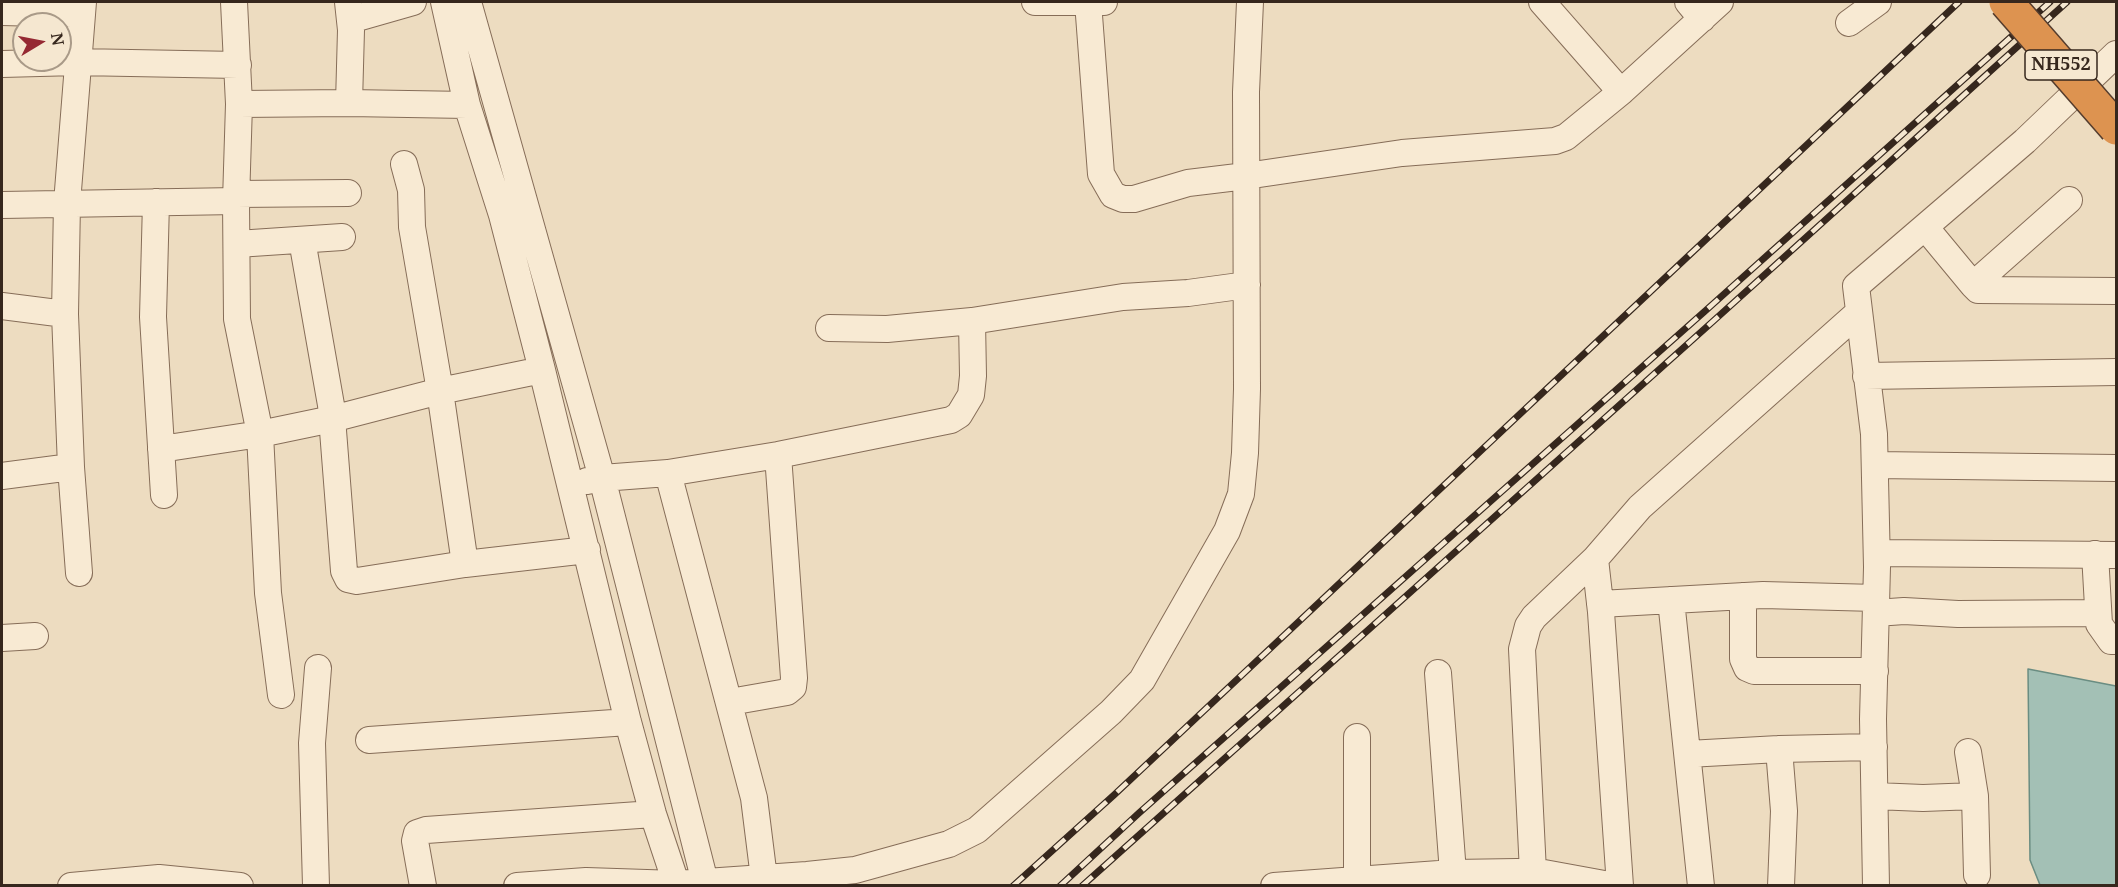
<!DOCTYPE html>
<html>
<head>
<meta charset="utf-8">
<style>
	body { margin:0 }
	#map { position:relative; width:2118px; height:887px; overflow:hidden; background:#eddcc0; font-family:"Noto Serif",serif }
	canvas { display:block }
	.frame { position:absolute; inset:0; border:3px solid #36271d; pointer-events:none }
	.north { position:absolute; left:12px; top:12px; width:60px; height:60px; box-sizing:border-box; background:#f5e7d0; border:2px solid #a99a88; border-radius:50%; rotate:80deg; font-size:16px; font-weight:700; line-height:24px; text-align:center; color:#36271d }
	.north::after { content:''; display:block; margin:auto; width:21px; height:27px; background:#952933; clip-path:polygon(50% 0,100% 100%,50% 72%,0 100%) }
</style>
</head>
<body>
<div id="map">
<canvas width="2118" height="887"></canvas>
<div class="frame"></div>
<div class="north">N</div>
</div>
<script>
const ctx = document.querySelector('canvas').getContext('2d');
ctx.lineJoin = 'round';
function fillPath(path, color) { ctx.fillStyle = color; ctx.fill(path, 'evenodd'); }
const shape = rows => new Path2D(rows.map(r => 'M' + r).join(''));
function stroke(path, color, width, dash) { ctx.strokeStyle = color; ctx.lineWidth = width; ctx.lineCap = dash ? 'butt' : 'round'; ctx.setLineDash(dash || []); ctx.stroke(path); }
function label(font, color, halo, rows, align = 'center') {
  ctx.font = font + ' "Noto Serif",serif'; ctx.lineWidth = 5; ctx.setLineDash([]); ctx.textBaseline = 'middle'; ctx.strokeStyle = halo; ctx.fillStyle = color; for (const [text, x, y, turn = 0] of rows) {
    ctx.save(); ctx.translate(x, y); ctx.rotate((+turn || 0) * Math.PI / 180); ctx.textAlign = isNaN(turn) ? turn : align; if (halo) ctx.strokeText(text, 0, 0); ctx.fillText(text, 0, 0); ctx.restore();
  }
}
const water = shape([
	[2028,669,2116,686,2116,885,2040,885,2030,860,2028,669]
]);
fillPath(water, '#a3c0b5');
stroke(water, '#6a8d82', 1.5);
const minor = shape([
	[234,2,239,104,236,201,237,319,260,434,268,593,281,695],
	[348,2,351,30,349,103],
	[444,2,467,105,502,215,542,370,628,722,653,814,677,886],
	[468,2,602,478,706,886],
	[1035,2,1104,2],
	[1088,2,1101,174,1113,195,1123,199,1134,199,1188,183,1246,176,1402,153,1555,141,1566,137,1621,92,1720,2],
	[1542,2,1621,92],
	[1688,2,1702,19],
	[2,12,82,14],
	[350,20,413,2],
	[1849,23,1878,2],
	[2,64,77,62,238,65],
	[239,104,349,103,467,105],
	[404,164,411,190,412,227,440,391,465,564],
	[236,194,348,193],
	[156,202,153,317,164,495],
	[2,205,236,201],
	[1925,227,1973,285,2069,200],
	[302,240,331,405,344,571,348,579,357,581,465,564,587,550],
	[237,244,342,237],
	[1973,285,1978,290,2116,291],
	[2,306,65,314],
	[829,328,887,329,972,321,1123,297,1188,293,1247,285],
	[1866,376,2116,372],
	[161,449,260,434,332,419,440,391,542,370],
	[1875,465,2116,468],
	[668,473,754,798,764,878],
	[2,476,71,467],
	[587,481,602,478,668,473,778,455,951,420,959,415,971,395,973,376,972,321],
	[1877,553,2116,555],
	[2095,554,2099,624,2111,641,2116,641],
	[1595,559,1601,612,1620,886],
	[79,573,71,467,65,314,67,203,83,2],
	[1743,596,1743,659,1747,668,1754,671,1875,671],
	[1671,600,1701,886],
	[1600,604,1763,595,1876,598],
	[1876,613,1904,611,1958,614,2098,613],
	[2,638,35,636],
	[1438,673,1453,873],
	[730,702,787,692,793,687,794,678,778,455],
	[1357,737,1357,880],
	[369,740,628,722],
	[1779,749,1784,811,1781,886],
	[1968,752,1975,796,1977,875],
	[1688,754,1779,749,1874,747],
	[1875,796,1923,798,1975,796],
	[1533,872,1522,649,1528,626,1534,617,1595,559,1640,507,1858,313],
	[71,886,159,878,240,886],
	[316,886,312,743,318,668],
	[423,886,415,841,417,833,426,830,653,814],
	[517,886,586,881,677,884,807,875,855,870,949,844,977,830,1111,712,1142,680,1227,531,1241,494,1245,453,1247,389,1246,92,1250,2],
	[1274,886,1453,873,1517,872,1544,873,1615,886],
	[1876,886,1873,719,1877,567,1874,434,1856,286,2025,141,2116,54]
]);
stroke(minor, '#866d58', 28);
stroke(minor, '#f8ead3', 26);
const rail = shape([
	[1013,886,1114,795,1959,2],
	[1060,886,1139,813,1704,312,2050,2],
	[1082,886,1710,324,2067,2]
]);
stroke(rail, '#36271d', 7);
stroke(rail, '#f5e7d0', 4.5, [14]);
const highwayBridge = shape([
	[2006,2,2116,128]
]);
stroke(highwayBridge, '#543c2d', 36, []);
stroke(highwayBridge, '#dd9350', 33);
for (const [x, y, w] of [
	[2061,65,72]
]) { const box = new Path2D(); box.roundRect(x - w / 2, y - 15, w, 30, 4.5); ctx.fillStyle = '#f5e7d0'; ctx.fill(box); stroke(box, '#36271d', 1.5); }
label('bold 18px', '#36271d', null, [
	["NH552",2061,65]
]);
</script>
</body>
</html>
